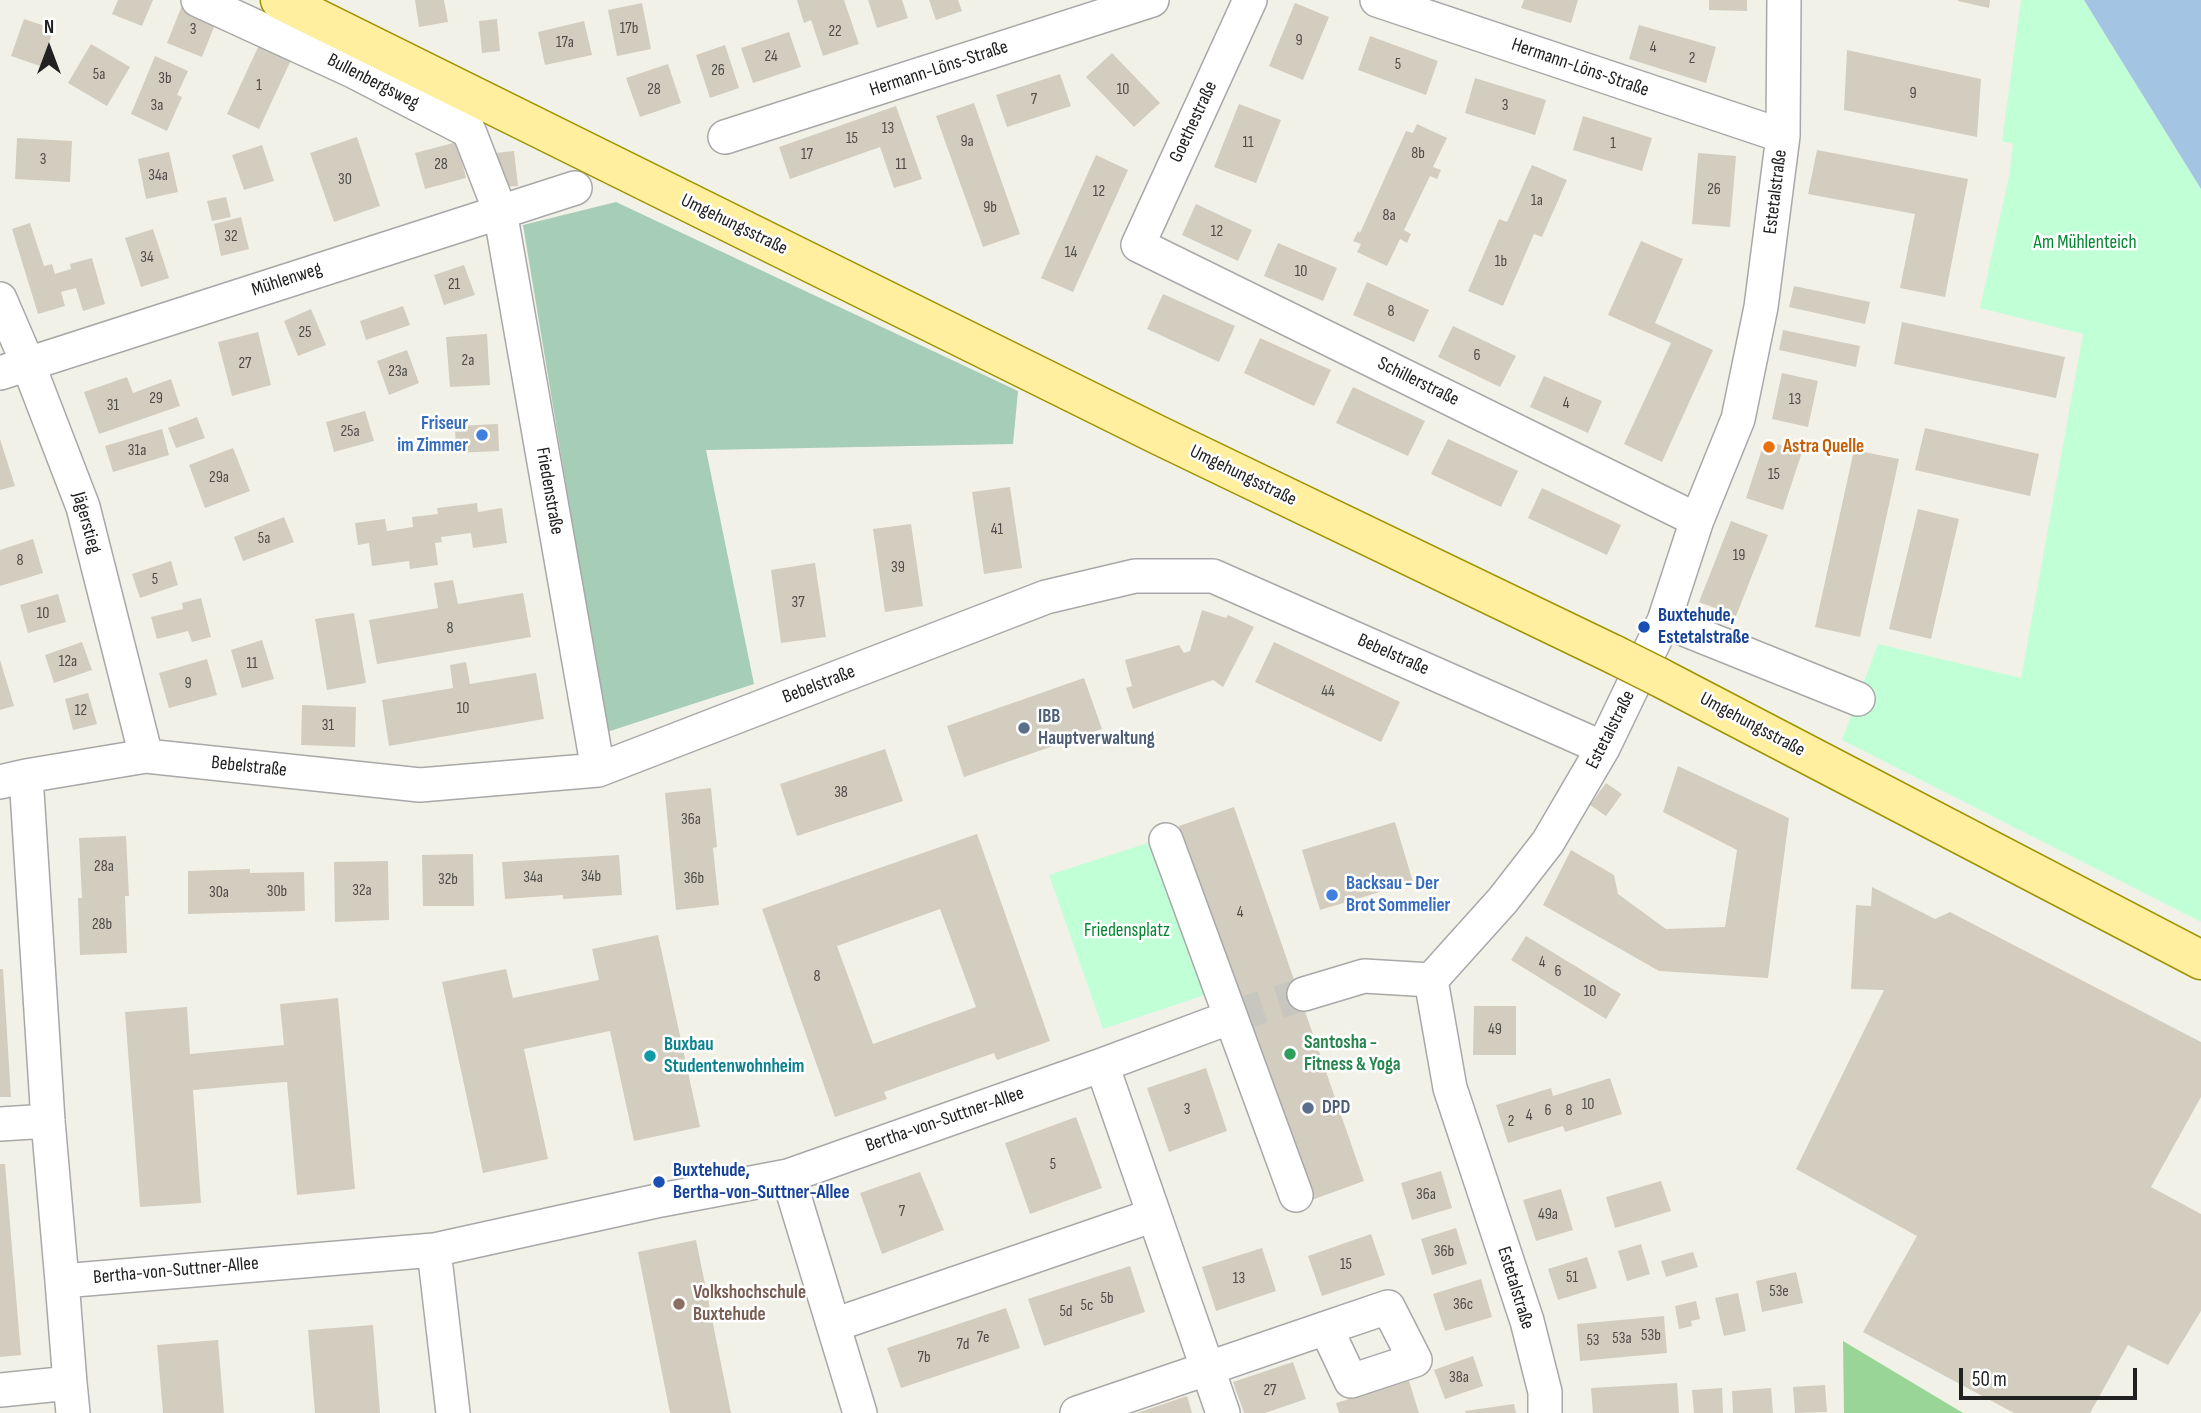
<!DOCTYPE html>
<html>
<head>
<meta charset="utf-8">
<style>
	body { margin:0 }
	#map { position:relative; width:2201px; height:1413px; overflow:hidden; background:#f2f1e7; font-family:"Sofia Sans Condensed",sans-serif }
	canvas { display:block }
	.north { position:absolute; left:14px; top:14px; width:70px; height:70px; -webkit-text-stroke:5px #fff; paint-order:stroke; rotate:0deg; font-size:19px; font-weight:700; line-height:28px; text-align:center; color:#212121 }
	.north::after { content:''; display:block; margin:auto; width:24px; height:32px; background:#212121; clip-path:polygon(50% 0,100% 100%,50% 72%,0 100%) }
	.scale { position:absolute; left:1959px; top:1368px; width:178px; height:32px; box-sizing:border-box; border:4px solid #212121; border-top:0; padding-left:9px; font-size:21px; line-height:24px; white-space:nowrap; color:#212121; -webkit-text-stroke:5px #fff; paint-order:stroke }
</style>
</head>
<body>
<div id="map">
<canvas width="2201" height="1413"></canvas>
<div class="north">N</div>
<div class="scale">50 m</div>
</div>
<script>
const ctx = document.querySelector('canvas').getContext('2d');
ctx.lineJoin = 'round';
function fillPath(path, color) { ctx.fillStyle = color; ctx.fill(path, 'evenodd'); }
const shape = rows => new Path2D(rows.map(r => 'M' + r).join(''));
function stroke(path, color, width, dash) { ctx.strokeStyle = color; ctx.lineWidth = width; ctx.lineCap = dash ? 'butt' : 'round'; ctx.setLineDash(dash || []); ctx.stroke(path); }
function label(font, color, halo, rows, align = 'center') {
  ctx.font = font + ' "Sofia Sans Condensed",sans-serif'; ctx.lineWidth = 5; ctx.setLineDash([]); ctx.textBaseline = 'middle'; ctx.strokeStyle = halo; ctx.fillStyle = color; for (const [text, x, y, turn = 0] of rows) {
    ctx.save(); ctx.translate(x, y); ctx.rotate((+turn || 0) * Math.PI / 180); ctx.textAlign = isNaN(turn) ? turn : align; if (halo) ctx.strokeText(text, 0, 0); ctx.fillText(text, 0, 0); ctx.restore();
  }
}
fillPath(shape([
	[1843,1341,1963,1413,1844,1413]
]), '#9ad598');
fillPath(shape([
	[616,202,1018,391,1013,444,706,450,754,684,607,732,523,225]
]), '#a6cdb6');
fillPath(shape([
	[2021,0,2084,0,2201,189,2201,922,1842,740,1878,644,2021,678,2083,334,1980,308,2009,176,2013,144,2002,141],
	[1154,841,1208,994,1103,1029,1049,875]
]), '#c1ffd6');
fillPath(shape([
	[2084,0,2201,0,2201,189,2095,18]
]), '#a4c4e3');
fillPath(shape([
	[118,0,153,0,142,26,112,14],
	[415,0,444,0,448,22,419,27],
	[797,0,844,0,859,44,823,56,811,20,804,23],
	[868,0,902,0,908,18,877,28],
	[929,0,958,0,962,11,936,20],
	[1524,0,1578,0,1571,23,1521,8],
	[1709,0,1747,0,1747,11,1709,10],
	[1958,0,1990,0,1989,8,1958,1],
	[183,3,218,17,202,57,167,43],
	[642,3,651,49,617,56,608,10],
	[1295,3,1329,17,1303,80,1269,66],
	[24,19,54,29,40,66,11,56],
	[497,19,500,51,482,53,479,21],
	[584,21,592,55,545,65,538,32],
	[1639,25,1716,47,1706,83,1629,59],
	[789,32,801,67,753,83,741,48],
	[1370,36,1438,61,1426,95,1358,70],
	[260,43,292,58,259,129,227,114],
	[91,44,130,67,107,106,68,83],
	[725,45,739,88,710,98,696,55],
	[1847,50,1981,79,1977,137,1844,110],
	[1112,53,1160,103,1134,127,1086,77],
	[155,56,188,71,177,95,182,97,167,131,131,114],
	[668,64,681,103,640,117,626,78],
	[1060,74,1071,106,1007,127,996,95],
	[1475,78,1546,100,1535,135,1465,113],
	[974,103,1020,234,983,247,936,116],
	[1239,104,1281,120,1256,183,1214,167],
	[896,106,922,179,894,188,880,147,790,179,779,147],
	[1583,116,1652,138,1642,171,1573,150],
	[1417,124,1447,138,1433,167,1441,170,1437,179,1430,176,1404,230,1411,234,1407,243,1400,239,1387,266,1357,252,1361,244,1353,241,1358,231,1360,233,1406,131,1413,133],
	[357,137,380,206,334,222,310,153],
	[17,138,72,141,70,182,15,179],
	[457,142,466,178,425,189,415,153],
	[262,145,274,181,244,190,232,155],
	[1817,150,1968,179,1945,297,1900,288,1915,214,1808,194],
	[514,151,518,186,499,187,496,153],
	[169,152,178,192,146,199,138,159],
	[1698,153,1736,156,1730,227,1692,224],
	[1096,155,1128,170,1073,292,1041,278],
	[1532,165,1567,180,1542,237,1534,234,1503,306,1468,291,1499,219,1507,222],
	[226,197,231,217,212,221,207,201],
	[1196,204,1252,230,1238,261,1182,235],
	[241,217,249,249,221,256,214,224],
	[30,223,44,266,52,264,55,274,71,269,70,264,92,258,105,304,83,311,76,288,61,292,65,306,38,314,12,229],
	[153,229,169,278,141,287,125,238],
	[1641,241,1683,259,1655,323,1713,350,1662,462,1624,444,1671,343,1608,315],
	[1278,243,1337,268,1323,301,1264,276],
	[464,265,475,295,444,305,434,275],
	[1367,282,1429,310,1414,342,1353,315],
	[1794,286,1870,302,1865,324,1789,307],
	[1163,294,1235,326,1219,362,1147,329],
	[403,306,410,325,366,340,360,321],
	[311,309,326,345,298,356,284,321],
	[1902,322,2065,357,2056,398,1894,364],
	[1453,326,1516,356,1500,387,1438,357],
	[1783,330,1860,346,1856,367,1779,350],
	[258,332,271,385,232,396,218,342],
	[487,334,490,385,450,387,446,337],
	[1260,338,1331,370,1314,406,1244,373],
	[407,350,419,383,389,395,377,361],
	[1782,373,1818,381,1808,427,1772,419],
	[1544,376,1602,401,1588,433,1530,407],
	[127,377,133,393,171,379,180,406,99,434,84,392],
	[1353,387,1425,421,1408,456,1336,423],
	[365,411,374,441,334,452,326,422],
	[197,417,205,438,176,448,168,428],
	[498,424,499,451,456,453,455,426],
	[1925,428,2039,454,2030,496,1915,470],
	[162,429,169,455,113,472,105,446],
	[0,439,15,486,0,490],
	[1448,439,1518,471,1501,507,1431,474],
	[1765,440,1802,452,1783,510,1746,498],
	[233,448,250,491,205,508,189,465],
	[1854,450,1899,459,1860,637,1815,627],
	[1010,487,1022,568,984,574,972,492],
	[1542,488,1621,525,1607,555,1528,518],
	[477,503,478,512,502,508,507,543,473,548,471,533,441,537,442,542,435,543,438,565,410,569,409,561,372,566,369,543,358,545,355,523,385,519,387,531,413,527,412,517,438,514,437,508],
	[1918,509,1959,519,1931,639,1889,629],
	[284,517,294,542,243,561,234,537],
	[1731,521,1768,535,1736,616,1699,602],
	[911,524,923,606,885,612,873,529],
	[33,539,43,573,0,586,0,550],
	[171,561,178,585,140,598,132,574],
	[815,563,826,637,781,643,771,570],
	[453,580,458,604,523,593,531,637,377,664,369,620,438,608,434,583],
	[58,594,66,622,28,633,20,605],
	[201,598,211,637,192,642,188,631,157,639,151,617,183,609,182,603],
	[1202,610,1226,618,1228,615,1254,627,1223,687,1213,680,1133,709,1126,688,1132,686,1125,660,1179,645,1184,653,1190,651],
	[354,613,366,683,327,690,315,619],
	[262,640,274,679,242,688,231,650],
	[82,642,92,670,54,683,45,655],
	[1274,642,1400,702,1381,742,1255,682],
	[207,659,217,695,169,708,159,673],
	[0,660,14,706,0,710],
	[466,662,470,684,536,673,544,719,389,746,382,700,453,688,450,665],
	[1084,678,1102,729,964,777,947,726],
	[88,693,97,724,73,730,65,699],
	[302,705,356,707,355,747,301,745],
	[885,749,903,801,797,836,780,784],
	[1678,766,1789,818,1768,978,1659,971,1543,905,1571,850,1614,875,1618,894,1666,929,1725,927,1737,850,1663,812],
	[1606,783,1622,794,1606,816,1590,805],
	[711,788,717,847,713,848,719,905,676,910,665,793],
	[1234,807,1364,1181,1309,1201,1179,826],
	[1395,822,1413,882,1320,910,1302,850],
	[977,834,1050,1041,997,1060,994,1053,884,1092,887,1099,835,1117,762,909],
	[940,909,976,1007,873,1044,837,946],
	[126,836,129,896,125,896,127,953,80,955,78,898,82,898,79,838],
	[473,854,474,906,423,906,422,855],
	[619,855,622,895,563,899,563,895,505,899,502,862],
	[388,861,389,920,335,922,334,862],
	[250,869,250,873,304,872,305,911,188,914,188,871],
	[1872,887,1935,919,1950,912,2201,1042,2201,1097,2151,1187,2201,1214,2201,1311,2168,1365,2128,1345,2090,1413,2014,1413,1863,1332,1917,1236,1796,1169,1884,990,1851,989,1856,905,1871,906],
	[658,935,700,1127,634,1141,610,1031,524,1049,548,1159,483,1173,442,982,506,969,513,998,599,980,592,949],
	[1526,936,1621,994,1606,1019,1511,960],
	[0,969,3,969,11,1097,0,1097],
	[338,998,355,1189,297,1195,287,1082,272,1083,193,1090,201,1203,140,1207,125,1012,187,1007,190,1054,284,1045,280,1004],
	[1474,1006,1516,1006,1516,1055,1473,1055],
	[1206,1068,1227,1131,1169,1152,1147,1088],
	[1610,1078,1622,1114,1565,1132,1563,1126,1508,1143,1496,1105,1551,1088,1553,1096],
	[1076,1117,1102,1188,1030,1214,1005,1143],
	[0,1164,5,1164,21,1355,0,1357],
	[1441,1171,1452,1208,1412,1220,1401,1183],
	[920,1172,944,1230,882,1254,860,1193],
	[1661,1181,1671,1211,1615,1228,1606,1197],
	[1561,1189,1573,1230,1536,1241,1523,1200],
	[1456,1228,1467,1264,1432,1275,1421,1239],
	[1371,1234,1385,1275,1322,1296,1308,1256],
	[696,1240,731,1413,670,1413,638,1252],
	[1641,1244,1650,1274,1627,1281,1618,1251],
	[1262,1248,1276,1291,1216,1311,1202,1267],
	[1693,1252,1698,1267,1666,1277,1661,1261],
	[1587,1257,1597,1288,1558,1300,1548,1269],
	[1130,1266,1145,1312,1044,1346,1028,1299],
	[1796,1272,1803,1303,1762,1312,1756,1281],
	[1481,1279,1492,1317,1445,1331,1433,1294],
	[1738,1293,1746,1331,1724,1336,1715,1298],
	[1696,1301,1700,1319,1691,1321,1692,1326,1679,1329,1675,1306],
	[1006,1308,1020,1348,901,1388,887,1348],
	[1664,1316,1667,1353,1580,1361,1577,1324],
	[373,1325,380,1413,315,1413,308,1330],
	[218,1340,224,1413,163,1413,157,1345],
	[1473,1356,1483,1386,1445,1399,1434,1370],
	[1293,1362,1306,1399,1265,1413,1244,1413,1233,1382],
	[1409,1381,1419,1413,1339,1413,1336,1403],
	[1677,1383,1679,1413,1593,1413,1591,1388],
	[1825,1385,1827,1412,1795,1413,1793,1387],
	[1722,1388,1723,1413,1694,1413,1692,1390],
	[1771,1388,1773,1413,1733,1413,1732,1391],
	[1187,1396,1192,1413,1137,1413],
	[1514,1404,1516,1413,1466,1413,1465,1411]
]), '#d3cdbf');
stroke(shape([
	[1231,1017,1304,994]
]), '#c8c7bf', 33, [33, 17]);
const minor = shape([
	[198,0,355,72,469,131,500,211,598,770],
	[1250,0,1138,245,1697,520],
	[1377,0,1783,136],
	[725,137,1152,0],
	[0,299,28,364,83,507,146,756],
	[0,373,575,188],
	[1664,621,1858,699],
	[26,776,48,1121,62,1281,434,1250,661,1200,788,1176,1102,1065,1231,1017],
	[0,782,26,776,146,756,420,785,598,770,1046,597,1135,576,1213,576,1603,748],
	[1166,840,1296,1195],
	[1431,980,1503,900,1548,842,1603,748,1664,621,1697,520,1738,419,1761,307,1783,136,1784,0],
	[1431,980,1450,1088,1527,1321,1545,1392,1545,1413],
	[1304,994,1364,976,1431,980],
	[1102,1065,1223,1413],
	[0,1124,48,1121],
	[788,1176,860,1413],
	[434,1250,453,1413],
	[834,1325,1154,1215],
	[70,1383,73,1413],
	[0,1390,70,1383,62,1281],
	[1077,1413,1326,1328,1388,1307,1415,1360,1351,1381,1326,1328]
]);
const major = shape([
	[280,0,1158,435,1615,655],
	[1659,677,2201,960]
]);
stroke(minor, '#a8a8a8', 36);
stroke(major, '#9e9300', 41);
stroke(minor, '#fff', 33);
stroke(major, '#ffef9f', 38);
const majorBridge = shape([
	[1615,655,1659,677]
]);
stroke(majorBridge, '#9e9300', 41, []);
stroke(majorBridge, '#ffef9f', 38);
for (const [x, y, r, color] of [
	[482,435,7,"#3f7fe0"],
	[1769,447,7,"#e8710a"],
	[1644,627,7,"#1a4fb4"],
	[1024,728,7,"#5c6f8a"],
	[1332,895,7,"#3f7fe0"],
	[1290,1054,7,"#2e9e5b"],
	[650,1056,7,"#0f9aa8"],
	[1308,1108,7,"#5c6f8a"],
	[659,1182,7,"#1a4fb4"],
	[679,1304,7,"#8d6e63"]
]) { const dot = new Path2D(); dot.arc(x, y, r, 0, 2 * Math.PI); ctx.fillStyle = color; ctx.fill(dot); stroke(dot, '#fff', 2.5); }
label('16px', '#4e4c48', null, [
	["17b",629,29],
	["3",193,30],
	["22",835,32],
	["9",1299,41],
	["17a",565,43],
	["4",1653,48],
	["24",771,57],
	["2",1692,59],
	["5",1398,65],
	["26",718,71],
	["5a",99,75],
	["3b",165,79],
	["1",259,86],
	["28",654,90],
	["10",1123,90],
	["9",1913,94],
	["7",1034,100],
	["3a",157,106],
	["3",1505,106],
	["13",888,129],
	["15",852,139],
	["9a",967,142],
	["11",1248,143],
	["1",1613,144],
	["8b",1418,154],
	["17",807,155],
	["3",43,160],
	["28",441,165],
	["11",901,165],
	["34a",158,176],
	["30",345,180],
	["26",1714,190],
	["12",1099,192],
	["1a",1537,201],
	["9b",990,208],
	["8a",1389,216],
	["12",1217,232],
	["32",231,237],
	["14",1071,253],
	["34",147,258],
	["1b",1501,262],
	["10",1301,272],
	["21",454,285],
	["8",1391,312],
	["25",305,333],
	["6",1477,356],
	["2a",468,361],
	["27",245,364],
	["23a",398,372],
	["29",156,399],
	["13",1795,400],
	["4",1566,404],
	["31",113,406],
	["25a",350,432],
	["31a",137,451],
	["15",1774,475],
	["29a",219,478],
	["41",997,530],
	["5a",264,539],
	["19",1739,556],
	["8",20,561],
	["39",898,568],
	["5",155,580],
	["37",798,603],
	["10",43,614],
	["8",450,629],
	["12a",68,662],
	["11",252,664],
	["9",188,684],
	["44",1328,692],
	["10",463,709],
	["12",81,711],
	["31",328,726],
	["38",841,793],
	["36a",691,820],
	["28a",104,867],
	["34b",591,877],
	["34a",533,878],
	["36b",694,879],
	["32b",448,880],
	["32a",362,891],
	["30b",277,892],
	["30a",219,893],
	["4",1240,913],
	["28b",102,925],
	["4",1542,963],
	["6",1558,972],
	["8",817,977],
	["10",1590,992],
	["49",1495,1030],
	["10",1588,1105],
	["3",1187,1110],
	["6",1548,1111],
	["8",1569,1111],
	["4",1529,1116],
	["2",1511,1122],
	["5",1053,1165],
	["36a",1426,1195],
	["7",902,1212],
	["49a",1548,1215],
	["36b",1444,1252],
	["15",1346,1265],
	["51",1572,1278],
	["13",1239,1279],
	["53e",1779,1292],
	["5b",1107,1299],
	["36c",1463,1305],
	["5c",1087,1306],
	["5d",1066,1312],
	["53b",1651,1336],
	["7e",983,1338],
	["53a",1622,1339],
	["53",1593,1341],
	["7d",963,1345],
	["7b",924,1358],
	["38a",1459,1378],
	["27",1270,1391]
]);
label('19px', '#212121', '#fff', [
	["Hermann-Löns-Straße",1580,68,19],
	["Hermann-Löns-Straße",939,69,-18],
	["Bullenbergsweg",373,82,27],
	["Goethestraße",1194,122,-65],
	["Estetalstraße",1776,192,-83],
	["Umgehungsstraße",734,225,26],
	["Mühlenweg",287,280,-18],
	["Schillerstraße",1418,382,26],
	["Umgehungsstraße",1243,476,26],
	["Friedenstraße",549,491,80],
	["Jägerstieg",86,523,74],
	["Bebelstraße",1393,655,24],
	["Bebelstraße",819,685,-21],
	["Umgehungsstraße",1752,725,28],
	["Estetalstraße",1611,730,-63],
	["Bebelstraße",249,767,6],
	["Bertha-von-Suttner-Allee",945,1120,-19],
	["Bertha-von-Suttner-Allee",176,1271,-5],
	["Estetalstraße",1515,1288,73]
]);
label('19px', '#028730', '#fff', [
	["Am Mühlenteich",2085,243],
	["Friedensplatz",1127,931]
]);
label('bold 19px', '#366cbe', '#fff', [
	["Friseur",468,424],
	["im Zimmer",468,446],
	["Backsau - Der",1346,884,"left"],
	["Brot Sommelier",1346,906,"left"]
], 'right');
label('bold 19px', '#c56008', '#fff', [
	["Astra Quelle",1783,447]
], 'left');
label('bold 19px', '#164399', '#fff', [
	["Buxtehude,",1658,616],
	["Estetalstraße",1658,638],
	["Buxtehude,",673,1171],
	["Bertha-von-Suttner-Allee",673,1193]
], 'left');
label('bold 19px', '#4e5e75', '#fff', [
	["IBB",1038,717],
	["Hauptverwaltung",1038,739],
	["DPD",1322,1108]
], 'left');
label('bold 19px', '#27864d', '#fff', [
	["Santosha -",1304,1043],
	["Fitness & Yoga",1304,1065]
], 'left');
label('bold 19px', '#0d838f', '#fff', [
	["Buxbau",664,1045],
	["Studentenwohnheim",664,1067]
], 'left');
label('bold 19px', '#785e54', '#fff', [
	["Volkshochschule",693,1293],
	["Buxtehude",693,1315]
], 'left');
</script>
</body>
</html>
